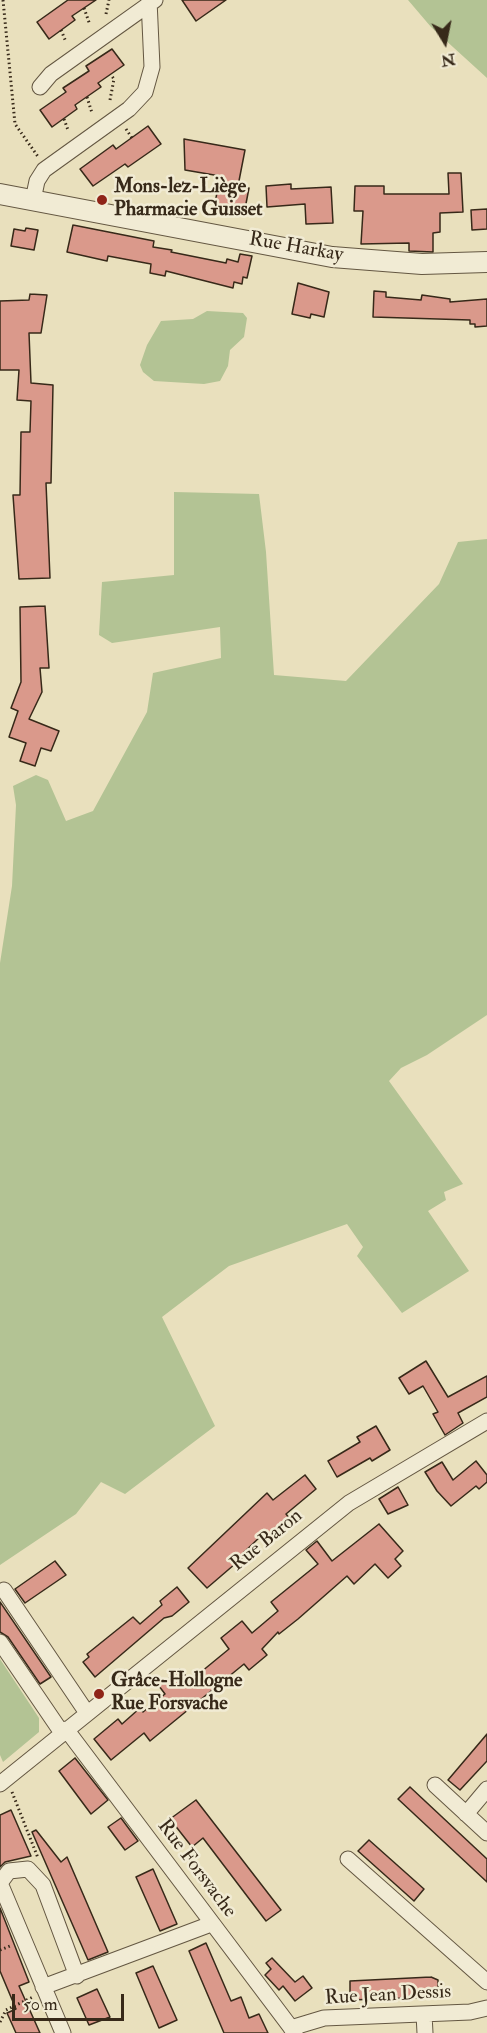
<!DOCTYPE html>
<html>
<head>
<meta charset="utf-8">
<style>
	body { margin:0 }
	#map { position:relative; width:487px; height:2033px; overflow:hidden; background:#e9e0bd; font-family:"IM FELL Double Pica",serif }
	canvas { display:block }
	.north { position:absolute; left:415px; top:12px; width:60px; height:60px; -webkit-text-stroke:4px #f1ebd4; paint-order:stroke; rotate:170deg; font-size:16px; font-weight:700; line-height:24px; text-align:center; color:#372919 }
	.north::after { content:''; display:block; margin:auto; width:21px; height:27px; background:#372919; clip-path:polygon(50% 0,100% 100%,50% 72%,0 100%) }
	.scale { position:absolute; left:12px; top:1994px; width:112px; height:27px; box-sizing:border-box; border:3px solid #372919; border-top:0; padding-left:8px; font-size:18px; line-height:21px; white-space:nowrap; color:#372919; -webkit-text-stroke:4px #f1ebd4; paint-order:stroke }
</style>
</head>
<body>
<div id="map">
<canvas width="487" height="2033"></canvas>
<div class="north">N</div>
<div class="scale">50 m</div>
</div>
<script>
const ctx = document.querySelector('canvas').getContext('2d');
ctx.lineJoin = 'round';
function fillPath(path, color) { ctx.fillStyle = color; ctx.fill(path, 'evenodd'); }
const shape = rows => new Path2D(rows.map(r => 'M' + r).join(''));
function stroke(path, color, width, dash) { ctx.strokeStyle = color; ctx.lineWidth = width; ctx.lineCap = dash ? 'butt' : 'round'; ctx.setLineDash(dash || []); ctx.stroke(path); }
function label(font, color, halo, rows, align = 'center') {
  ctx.font = font + ' "IM FELL Double Pica",serif'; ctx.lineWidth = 5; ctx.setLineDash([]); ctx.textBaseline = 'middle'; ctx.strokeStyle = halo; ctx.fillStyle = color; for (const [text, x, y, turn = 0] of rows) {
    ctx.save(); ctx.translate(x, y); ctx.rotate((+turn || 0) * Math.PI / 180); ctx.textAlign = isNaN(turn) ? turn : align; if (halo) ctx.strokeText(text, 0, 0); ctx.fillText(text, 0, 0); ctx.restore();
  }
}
fillPath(shape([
	[408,0,487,0,487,78,431,27],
	[207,311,243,313,247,318,244,337,230,350,228,366,220,381,204,384,154,381,143,372,140,365,147,345,161,321,193,319],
	[174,492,259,494,266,552,274,675,346,681,439,584,458,542,487,539,487,1015,427,1055,401,1068,389,1081,463,1184,444,1192,446,1200,428,1211,469,1271,402,1313,357,1256,363,1247,347,1224,229,1266,162,1317,215,1426,125,1494,101,1482,76,1514,0,1565,0,963,12,886,16,805,13,786,36,775,48,780,66,821,93,811,147,712,153,673,221,658,220,627,112,643,99,635,102,582,174,575],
	[0,1659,39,1718,39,1732,3,1762,0,1755]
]), '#b3c394');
const building = shape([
	[68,0,96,0,72,16,75,20,49,39,37,22,68,0],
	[182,0,226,0,196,21,182,0],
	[112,49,124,65,98,83,101,87,75,105,77,109,52,127,40,110,66,92,63,88,89,71,86,66,112,49],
	[148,126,161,144,128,167,125,164,93,186,80,169,113,145,116,149,148,126],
	[184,139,245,150,238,186,249,188,244,214,214,209,220,176,185,170,184,139],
	[448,173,461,173,463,212,440,213,440,232,433,233,433,252,409,251,409,243,361,244,363,211,354,211,355,186,384,186,384,194,449,194,448,173],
	[291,184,291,189,331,187,333,223,306,224,305,204,267,207,266,186,291,184],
	[487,209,487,229,472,230,471,210,487,209],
	[73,225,154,241,153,247,172,250,171,252,226,263,227,259,238,262,240,254,252,256,247,278,243,277,242,284,234,282,233,288,166,271,165,276,150,273,151,264,108,256,107,261,67,252,73,225],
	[26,228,38,230,34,250,11,246,14,229,25,231,26,228],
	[298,283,329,292,324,317,311,314,310,318,292,314,298,283],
	[374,291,386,292,386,297,421,300,422,295,450,299,450,302,487,299,487,326,475,327,475,324,470,324,470,320,373,317,374,291],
	[30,294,47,295,41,333,29,333,31,383,53,385,51,483,46,483,50,578,19,579,13,495,20,495,21,432,30,432,31,401,17,400,19,370,0,370,0,301,29,300,30,294],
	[45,606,49,668,40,668,42,692,29,719,59,731,51,751,41,748,35,766,20,761,26,743,9,737,18,711,11,708,21,682,20,607,45,606],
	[426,1361,448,1397,487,1376,487,1397,458,1413,463,1423,445,1435,433,1414,438,1412,423,1386,409,1394,399,1378,426,1361],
	[376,1426,390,1450,372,1461,370,1458,337,1477,328,1461,360,1442,357,1437,376,1426],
	[476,1461,487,1475,487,1482,479,1489,476,1486,451,1506,437,1491,425,1472,442,1462,453,1480,476,1461],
	[305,1475,316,1489,286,1514,290,1519,265,1539,262,1535,240,1556,242,1558,207,1588,188,1568,267,1493,273,1500,305,1475],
	[398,1487,408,1505,388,1514,379,1499,398,1487],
	[379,1524,403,1551,395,1559,401,1566,388,1578,375,1564,354,1584,347,1576,298,1619,279,1634,278,1632,262,1649,267,1655,249,1670,244,1664,150,1741,144,1733,111,1760,94,1739,118,1719,122,1724,140,1708,143,1712,165,1694,159,1686,180,1669,190,1681,229,1649,221,1638,242,1621,252,1633,278,1611,271,1602,318,1564,306,1550,317,1541,332,1561,379,1524],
	[55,1561,66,1575,25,1603,15,1589,55,1561],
	[177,1587,189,1602,172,1616,164,1618,95,1677,83,1662,89,1657,87,1654,133,1617,140,1624,162,1605,160,1601,177,1587],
	[0,1602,51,1677,40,1684,8,1637,0,1632,0,1602],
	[487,1734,487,1761,460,1790,448,1780,487,1734],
	[75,1758,108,1800,91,1814,59,1771,75,1758],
	[410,1787,487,1859,487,1882,398,1799,410,1787],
	[196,1800,281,1910,266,1921,203,1838,192,1847,170,1819,196,1800],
	[11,1810,31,1856,5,1862,0,1867,0,1815,11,1810],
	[121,1818,138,1841,125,1850,108,1827,121,1818],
	[36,1830,61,1862,67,1857,108,1952,88,1960,32,1832,36,1830],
	[369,1840,424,1889,414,1901,358,1851,369,1840],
	[153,1869,177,1924,160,1931,136,1877,153,1869],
	[0,1908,29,1982,19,1986,40,2033,16,2033,7,2013,16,2009,0,1971,0,1908],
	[206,1943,231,2001,241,1997,249,2018,259,2014,268,2033,224,2033,189,1951,206,1943],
	[272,1958,295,1982,303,1976,312,1988,295,2001,283,1986,279,1990,265,1975,271,1969,266,1963,272,1958],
	[153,1966,177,2020,159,2028,136,1973,153,1966],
	[431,1977,438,1980,438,1997,350,2000,350,1981,431,1977],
	[97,1989,110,2017,89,2025,77,1998,97,1989]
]);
fillPath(building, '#da998b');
stroke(building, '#372919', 1.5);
const minor = shape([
	[40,87,51,74,155,0],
	[33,200,37,181,44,170,129,109,145,92,152,67,149,0],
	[4,1590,87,1713],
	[0,1642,62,1733],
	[66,1729,295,2033],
	[0,1784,349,1503,487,1421],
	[435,1785,487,1833],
	[466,1814,487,1789],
	[348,1859,487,1982],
	[43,1987,211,1924],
	[424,2014,425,2033],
	[291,2028,324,2018,470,2012,487,2008],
	[63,2033,0,1883,9,1871,28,1869,43,1885,77,1976]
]);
const tertiary = shape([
	[0,194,332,257,422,264,487,262]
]);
stroke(minor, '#645742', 17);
stroke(tertiary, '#645742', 22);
stroke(shape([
	[3,0,15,124,39,158],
	[84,8,90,25],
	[106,14,109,0],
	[61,30,66,42],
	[87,97,92,113],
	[110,100,114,79,111,75],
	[64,119,68,130],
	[126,129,132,138],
	[12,1792,38,1858],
	[0,1950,10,1946],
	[0,2022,6,2010,33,1997]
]), '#372919', 3, [1.5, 3]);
stroke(minor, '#f1ebd4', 15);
stroke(tertiary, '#f1ebd4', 20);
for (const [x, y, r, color] of [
	[102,200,6,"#8f2418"],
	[99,1694,6,"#8f2418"]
]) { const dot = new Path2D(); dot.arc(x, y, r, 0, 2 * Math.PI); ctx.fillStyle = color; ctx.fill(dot); stroke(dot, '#f1ebd4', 2); }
label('bold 20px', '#372919', '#f1ebd4', [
	["Mons-lez-Liège",114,188],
	["Pharmacie Guisset",114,211],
	["Grâce-Hollogne",111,1682],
	["Rue Forsvache",111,1705]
], 'left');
label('20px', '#372919', '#f1ebd4', [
	["Rue Harkay",296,248,10],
	["Rue Baron",267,1541,-39],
	["Rue Forsvache",196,1869,53],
	["Rue Jean Dessis",388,1996,-3]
]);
</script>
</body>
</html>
